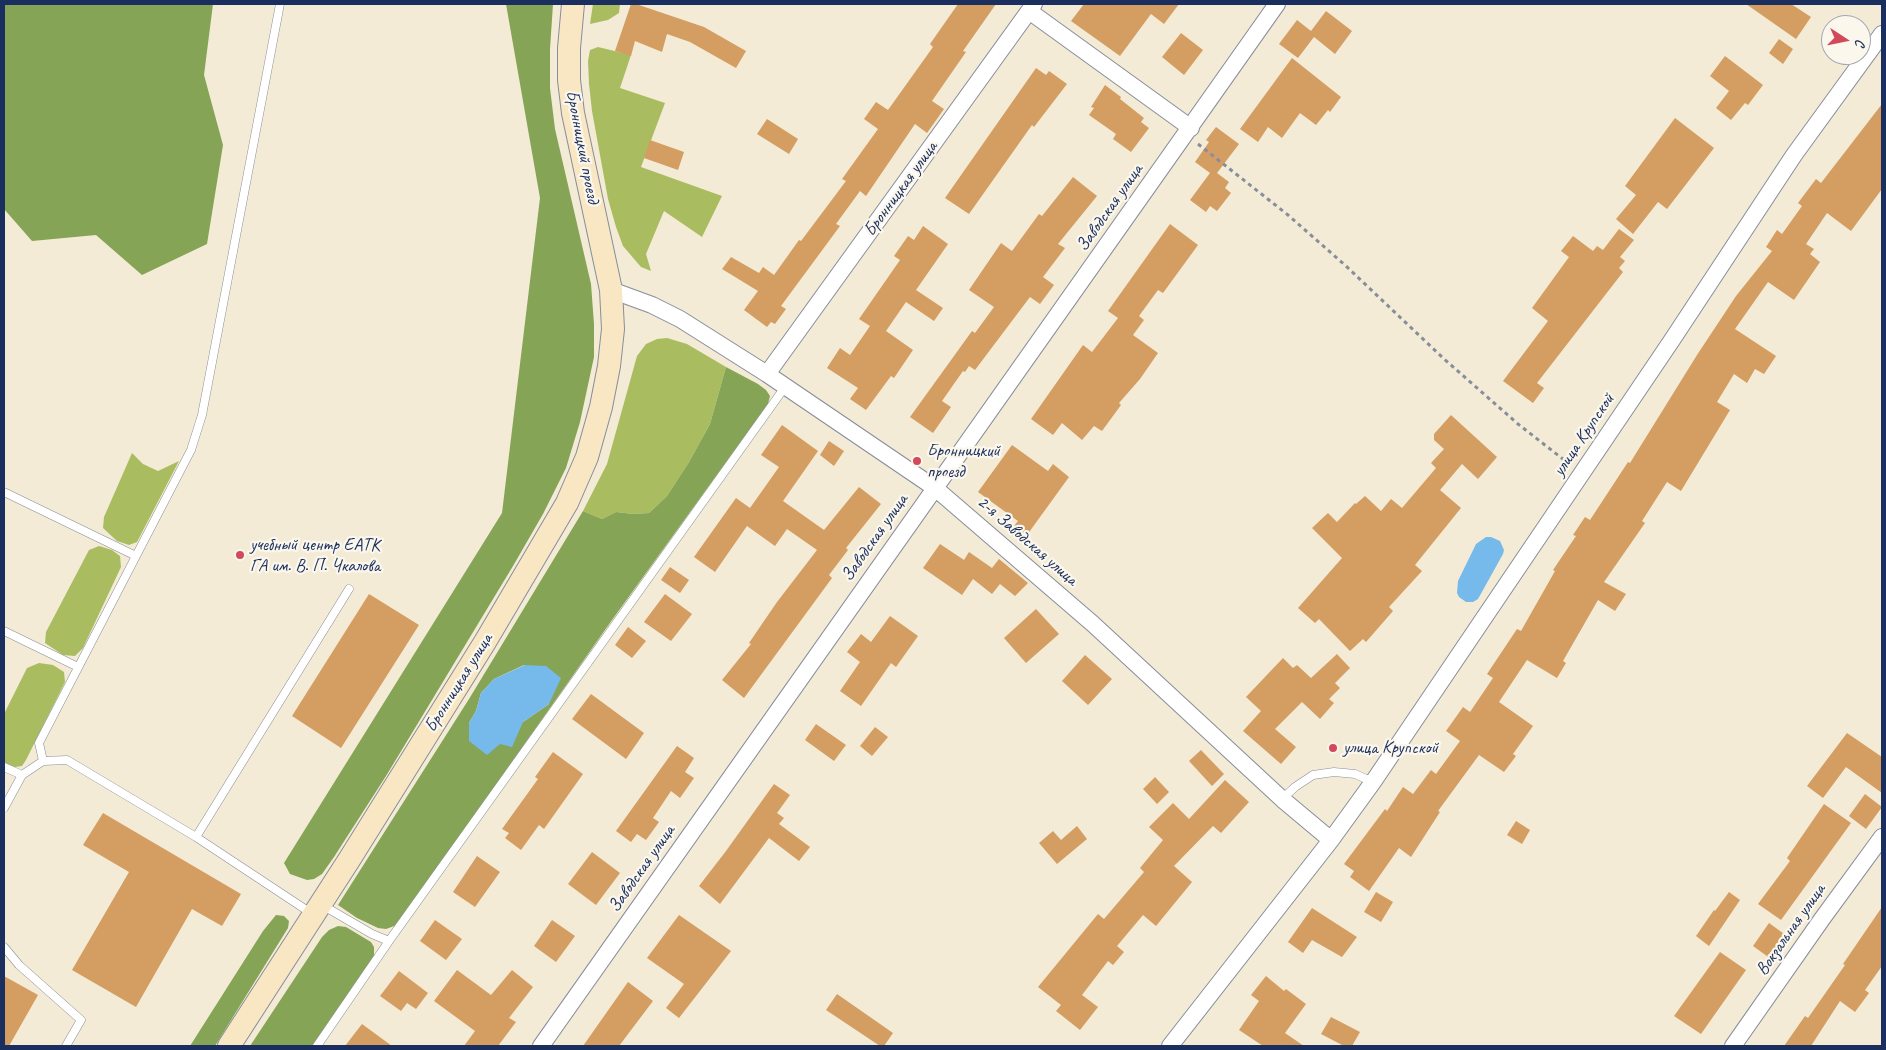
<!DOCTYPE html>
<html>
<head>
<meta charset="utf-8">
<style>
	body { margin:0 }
	#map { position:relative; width:1886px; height:1050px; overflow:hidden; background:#f3ebd5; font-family:Caveat,sans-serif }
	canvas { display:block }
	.frame { position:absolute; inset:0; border:5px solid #1b2f5e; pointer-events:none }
	.north { position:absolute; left:1821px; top:15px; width:50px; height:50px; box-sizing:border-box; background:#fbf7ec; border:1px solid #a1a7b3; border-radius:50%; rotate:101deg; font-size:14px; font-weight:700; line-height:20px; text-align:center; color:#1b2f5e }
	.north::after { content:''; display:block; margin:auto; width:18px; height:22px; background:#d1495b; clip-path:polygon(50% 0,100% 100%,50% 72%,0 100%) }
</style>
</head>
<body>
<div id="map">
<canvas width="1886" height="1050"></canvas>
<div class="frame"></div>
<div class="north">С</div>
</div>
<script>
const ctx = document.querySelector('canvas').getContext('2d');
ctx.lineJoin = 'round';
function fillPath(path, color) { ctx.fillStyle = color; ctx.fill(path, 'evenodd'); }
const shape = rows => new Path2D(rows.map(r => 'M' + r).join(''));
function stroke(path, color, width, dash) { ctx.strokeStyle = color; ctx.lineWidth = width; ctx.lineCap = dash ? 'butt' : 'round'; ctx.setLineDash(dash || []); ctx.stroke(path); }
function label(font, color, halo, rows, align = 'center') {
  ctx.font = font + ' Caveat,sans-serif'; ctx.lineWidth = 4.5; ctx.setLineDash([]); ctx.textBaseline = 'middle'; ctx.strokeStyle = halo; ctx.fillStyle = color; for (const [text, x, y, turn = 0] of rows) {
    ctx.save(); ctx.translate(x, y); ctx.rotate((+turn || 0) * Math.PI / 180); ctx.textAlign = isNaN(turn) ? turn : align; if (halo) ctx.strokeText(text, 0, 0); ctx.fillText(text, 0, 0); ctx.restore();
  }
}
fillPath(shape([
	[593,4,620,4,619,13,608,20,590,24],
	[598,47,631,55,620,88,665,103,641,167,722,196,702,237,664,211,646,254,651,271,641,267,623,246,616,227,608,199,592,111,589,84,588,61,590,50],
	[667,338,687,344,726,367,710,424,689,462,667,496,649,513,634,514,616,512,602,519,583,511,607,464,637,356,646,344,657,339],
	[132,453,143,464,158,471,179,461,137,542,129,545,117,541,103,528,104,517],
	[99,546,112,550,120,556,121,567,83,648,75,656,63,655,45,643,46,632,89,550],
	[39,663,53,665,64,672,65,682,26,760,22,766,15,767,6,766,4,764,4,714,27,668]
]), '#a9bd60');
fillPath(shape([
	[4,4,213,4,204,75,223,145,207,244,142,275,96,235,32,241,4,209],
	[506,4,553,4,550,49,550,88,555,129,591,284,594,324,594,357,580,422,566,468,543,514,513,566,386,776,334,857,322,874,314,879,307,880,290,874,284,863,502,513,540,198],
	[726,367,758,384,766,390,770,396,768,404,612,620,397,925,386,929,378,928,357,918,338,905,469,699,583,511,602,519,616,512,634,514,649,513,667,496,689,462,710,424],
	[524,665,549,704,523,722,469,723,476,711,481,693,494,679],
	[276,915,284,916,289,921,288,928,215,1046,190,1046,263,931],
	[338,926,346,927,371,942,374,947,374,956,312,1046,250,1046,322,937,329,930]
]), '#86a456');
fillPath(shape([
	[1486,537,1491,537,1500,541,1504,550,1503,554,1478,599,1473,602,1466,602,1459,597,1457,593,1458,581,1476,544],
	[525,665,546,666,561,678,549,704,523,722,512,747,500,744,487,755,469,741,469,723,476,711,481,693,494,679]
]), '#76b9eb');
fillPath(shape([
	[631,4,636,4,704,27,746,51,736,68,690,42,667,34,662,52,635,41,631,56,615,51],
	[958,4,996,4,963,51,966,52,932,101,944,109,927,133,915,124,866,196,860,191,836,224,840,226,781,306,786,309,775,324,771,322,767,327,744,310,758,291,722,269,731,257,759,273,763,267,774,275,799,240,801,241,846,181,842,179,878,129,864,119,876,102,888,110,933,47,930,44],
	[1084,4,1179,4,1164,24,1151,14,1120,56,1071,21],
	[1746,4,1791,4,1811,17,1796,39],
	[1326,11,1352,31,1335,54,1314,37,1298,58,1279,44,1297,20,1311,31],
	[1181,33,1203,50,1184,75,1162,57],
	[1779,39,1793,49,1783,64,1769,53],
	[1725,56,1763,85,1748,105,1745,103,1731,120,1716,108,1729,91,1710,76],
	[1292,58,1341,97,1330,112,1328,110,1316,125,1300,113,1282,138,1268,127,1258,142,1240,129],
	[1036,68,1046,75,1049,71,1067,84,1034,127,1032,125,969,214,945,198],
	[1105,85,1121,97,1120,99,1144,118,1141,122,1149,128,1131,152,1113,139,1116,134,1089,115,1094,108,1091,107],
	[1882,104,1882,189,1851,231,1827,213,1806,244,1814,249,1810,254,1820,262,1794,300,1768,282,1735,329,1776,356,1764,374,1755,369,1747,383,1734,374,1717,402,1730,410,1681,491,1667,482,1642,521,1645,523,1604,582,1626,594,1615,611,1598,600,1563,661,1566,663,1557,678,1527,660,1499,702,1533,726,1513,754,1516,756,1504,772,1479,755,1438,811,1440,812,1411,857,1399,848,1369,891,1350,877,1354,871,1344,864,1385,809,1387,811,1403,787,1413,794,1431,770,1436,774,1460,741,1446,731,1463,707,1470,712,1493,678,1487,674,1517,629,1521,631,1555,571,1553,570,1576,536,1573,535,1585,517,1590,520,1628,462,1630,463,1697,355,1736,296,1772,251,1766,247,1777,230,1782,234,1802,206,1798,203,1816,179,1821,183],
	[1675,118,1714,148,1667,209,1658,202,1633,234,1616,219,1636,195,1625,186],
	[767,119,798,139,789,154,757,134],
	[1216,127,1239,144,1217,173,1229,182,1225,188,1231,193,1217,211,1210,206,1206,212,1190,200,1210,173,1195,162,1209,142,1206,140],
	[650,140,684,152,678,170,644,158],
	[1073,177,1097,196,1058,244,1065,248,1043,277,1054,285,1040,304,1030,297,975,370,969,366,965,372,963,371,942,401,951,407,933,433,910,417,972,331,975,333,994,307,969,290,1001,243,1012,251,1039,214,1042,216],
	[1170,224,1198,245,1163,293,1158,290,1139,316,1144,320,1133,335,1158,353,1140,379,1119,403,1121,405,1102,431,1094,426,1082,440,1062,423,1053,435,1031,419,1083,345,1092,352,1118,318,1108,311],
	[923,226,948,244,916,290,943,308,934,321,906,302,886,331,913,350,894,378,891,376,866,410,850,399,858,388,827,368,840,348,850,355,870,326,859,319,900,260,894,256,908,236,914,240],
	[1619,229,1634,240,1620,257,1625,261,1619,268,1623,272,1537,383,1544,388,1533,403,1503,381,1548,321,1532,308,1569,257,1561,251,1573,236,1593,251,1597,246,1603,250],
	[1451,415,1497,457,1478,479,1462,464,1440,490,1461,508,1415,565,1422,571,1389,607,1393,611,1366,642,1363,639,1350,651,1319,619,1315,623,1298,608,1342,558,1312,528,1328,513,1337,522,1355,503,1356,504,1365,496,1381,511,1391,499,1402,508,1436,468,1431,463,1444,449,1434,440,1434,434],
	[782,425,818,451,783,501,824,530,859,487,881,504,846,548,848,550,829,575,832,578,744,698,722,680,751,644,749,643,777,602,817,550,787,529,775,546,747,526,715,572,694,557,736,498,750,508,779,467,761,455],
	[829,441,844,451,834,466,820,455],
	[1012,445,1048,471,1053,464,1069,477,1027,535,1014,526,1018,521,978,492],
	[940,544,964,560,969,552,992,568,999,559,1028,583,1015,596,1000,584,992,594,973,579,962,595,923,568],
	[670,567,689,580,680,593,661,580],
	[369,594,419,625,341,748,292,716],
	[665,594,692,614,671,641,644,622],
	[1036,609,1059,634,1026,663,1004,638],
	[890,616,918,636,896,667,891,663,861,706,840,691,860,662,847,652,861,634,871,642],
	[628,627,646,641,632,658,615,645],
	[1337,654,1350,668,1335,683,1340,688,1329,699,1334,703,1320,719,1302,702,1275,729,1296,747,1281,764,1243,731,1261,711,1246,697,1283,658,1293,668,1297,665,1311,678],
	[1085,655,1112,679,1088,705,1062,681],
	[591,694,644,733,626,759,572,719],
	[816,724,846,745,834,761,805,740],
	[875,727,888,737,872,756,860,746],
	[1847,733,1882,757,1882,793,1846,767,1823,798,1807,786],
	[677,746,694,758,685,772,694,778,680,798,671,791,653,818,659,822,646,840,637,834,631,842,616,831],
	[1201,750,1224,774,1212,786,1189,761],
	[553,752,583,774,544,829,539,825,521,850,505,838,509,833,502,829,538,779,535,777],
	[1155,777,1169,792,1157,804,1143,789],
	[1225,780,1249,802,1221,833,1213,826,1174,866,1192,882,1156,926,1143,915,1117,946,1124,952,1113,965,1108,961,1082,995,1098,1007,1080,1030,1056,1011,1061,1005,1038,987,1098,914,1104,919,1144,872,1140,868,1163,840,1149,827,1173,803,1189,819],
	[774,784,790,795,777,813,784,818,779,824,810,847,799,861,769,838,720,904,699,886,726,851],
	[1865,794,1882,807,1866,829,1849,816],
	[1824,804,1851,823,1781,920,1758,904,1790,861,1787,858],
	[103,813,241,894,222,926,192,909,136,1007,72,970,129,872,83,845],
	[1516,821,1530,830,1522,844,1507,835],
	[1077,826,1087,839,1057,864,1039,843,1053,831,1061,840],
	[592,852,620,873,596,905,568,884],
	[477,856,500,872,475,907,453,892],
	[1376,892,1393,902,1381,922,1364,912],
	[1729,892,1740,900,1709,946,1696,936,1714,910,1715,911],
	[1882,907,1882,966,1865,990,1869,993,1855,1012,1840,1001,1811,1046,1784,1046,1805,1016,1808,1018,1845,965,1843,964],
	[1312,908,1357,937,1342,957,1312,940,1303,953,1288,942],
	[679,915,731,951,679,1018,666,1008,684,984,647,958],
	[435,920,462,939,446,960,420,941],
	[552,920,575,936,556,962,534,946],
	[1769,923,1787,936,1771,959,1753,946],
	[1720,952,1746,970,1701,1034,1674,1016],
	[457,970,491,995,512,970,533,987,509,1018,516,1022,498,1046,464,1046,475,1031,434,1001],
	[399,971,428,993,416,1009,407,1003,401,1011,380,996],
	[4,976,38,995,9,1046,4,1046],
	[1266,976,1284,991,1286,989,1306,1004,1285,1033,1304,1046,1263,1046,1239,1030,1259,1001,1251,995],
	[628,982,653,1001,619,1046,583,1046],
	[837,994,893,1033,884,1046,880,1046,826,1010],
	[1331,1017,1360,1032,1352,1046,1344,1046,1321,1034],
	[362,1024,392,1046,345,1046]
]), '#d49d61');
const service = shape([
	[4,492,136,556],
	[4,631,78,667],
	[43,761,39,743,191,450,202,415,280,4],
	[4,767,22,775],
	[1282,799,1295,787,1313,775,1334,772,1355,774,1373,782],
	[4,808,22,775,43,761,67,760,196,837,311,913],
	[196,837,349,589],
	[322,905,372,934,389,941],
	[4,947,19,965,81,1020,66,1046],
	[317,1046,389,941,785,387]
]);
const minor = shape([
	[1029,11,1191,128],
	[611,290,652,305,680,319,767,374,935,488,1093,624,1282,799,1331,840],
	[767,374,1034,4],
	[541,1046,1277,4],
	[1170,1046,1331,840,1373,782,1672,340,1794,155,1882,34],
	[1733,1046,1822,919,1882,837]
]);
const secondary = shape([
	[229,1046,349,860,485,642,567,503,587,457,601,407,609,366,613,329,611,290,573,113,569,80,569,48,573,4]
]);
stroke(service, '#878d9a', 9);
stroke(minor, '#878d9a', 18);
stroke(secondary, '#878d9a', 24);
stroke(shape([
	[1198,144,1288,215,1346,266,1443,358,1518,424,1568,463]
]), '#878d9a', 3, [4, 4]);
stroke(service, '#fff', 8);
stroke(minor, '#fff', 16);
stroke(secondary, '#f9e7c3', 22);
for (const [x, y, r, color] of [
	[917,461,5,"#d1495b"],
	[240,555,5,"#d1495b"],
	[1333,748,5,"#d1495b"]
]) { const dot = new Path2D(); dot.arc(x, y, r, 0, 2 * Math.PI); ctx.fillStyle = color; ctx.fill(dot); stroke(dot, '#fbf7ec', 2); }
label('18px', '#1b2f5e', '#fbf7ec', [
	["Бронницкий проезд",582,147,79],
	["Бронницкая улица",901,189,-54],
	["Заводская улица",1110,208,-55],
	["улица Крупской",1584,435,-56],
	["Заводская улица",875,538,-55],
	["2-я Заводская улица",1027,541,41],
	["Бронницкая улица",459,683,-58],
	["Заводская улица",642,869,-55],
	["Вокзальная улица",1791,930,-55]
]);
label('18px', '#1b2f5e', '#fbf7ec', [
	["Бронницкий",927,451],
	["проезд",927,472],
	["учебный центр ЕАТК",250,545],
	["ГА им. В. П. Чкалова",250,566],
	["улица Крупской",1343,748]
], 'left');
</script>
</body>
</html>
